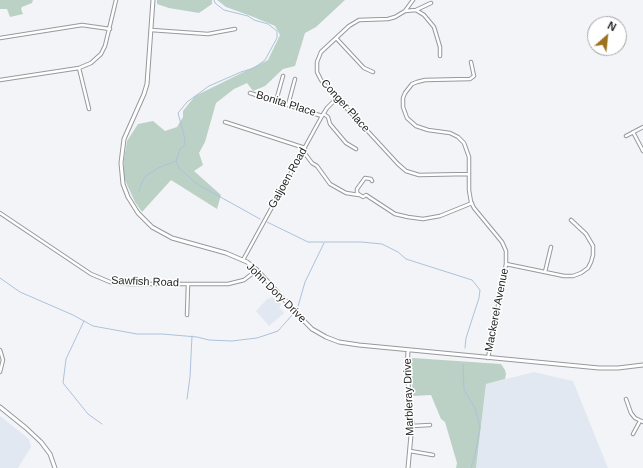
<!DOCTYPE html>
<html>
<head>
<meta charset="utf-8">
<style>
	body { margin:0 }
	#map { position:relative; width:643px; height:468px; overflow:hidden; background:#f2f4f7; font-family:Arial,sans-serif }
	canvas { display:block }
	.north { position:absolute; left:587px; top:16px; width:40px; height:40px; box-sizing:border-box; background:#fff; border:1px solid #a7a7a8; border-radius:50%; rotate:27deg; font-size:11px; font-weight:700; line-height:16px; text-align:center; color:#242425 }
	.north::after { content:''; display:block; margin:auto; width:14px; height:18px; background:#9c7220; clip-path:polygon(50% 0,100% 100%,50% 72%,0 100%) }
</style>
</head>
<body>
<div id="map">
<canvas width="643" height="468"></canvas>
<div class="north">N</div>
</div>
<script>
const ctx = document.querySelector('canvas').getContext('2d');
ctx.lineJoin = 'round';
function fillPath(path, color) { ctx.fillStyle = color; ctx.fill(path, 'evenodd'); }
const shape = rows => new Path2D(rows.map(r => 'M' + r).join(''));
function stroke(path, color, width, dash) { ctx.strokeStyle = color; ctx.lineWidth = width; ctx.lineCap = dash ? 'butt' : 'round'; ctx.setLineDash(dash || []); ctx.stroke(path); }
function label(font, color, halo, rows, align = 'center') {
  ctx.font = font + ' Arial,sans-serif'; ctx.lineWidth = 3; ctx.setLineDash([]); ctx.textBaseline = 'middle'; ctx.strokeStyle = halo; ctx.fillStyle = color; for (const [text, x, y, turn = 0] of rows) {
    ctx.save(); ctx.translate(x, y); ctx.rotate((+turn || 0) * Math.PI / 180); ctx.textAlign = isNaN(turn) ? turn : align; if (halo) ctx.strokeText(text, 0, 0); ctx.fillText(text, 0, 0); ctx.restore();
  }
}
fillPath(shape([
	[272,297,281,304,279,307,284,313,269,326,256,311,268,298,269,299],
	[534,372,573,381,608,468,476,468,486,384],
	[0,416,29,439,31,447,18,468,0,468]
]), '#e2e8f2');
fillPath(shape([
	[0,0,33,0,32,3,22,7,21,9,23,14,10,17,7,9,0,9],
	[157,0,212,0,212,4,199,13,169,8,157,4],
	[217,0,345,0,316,27,305,33,295,66,283,69,265,86,253,91,247,83,234,89,216,103,205,142,199,153,203,165,194,171,221,195,217,209,171,180,142,212,135,202,124,178,124,159,127,141,138,124,153,121,165,131,177,127,183,117,183,111,195,96,268,60,280,35,275,26,251,16,226,7],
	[413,358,501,364,505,370,506,374,505,379,486,384,476,468,456,468,457,463,445,422,441,419,431,395,413,396,411,366,411,359]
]), '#bcd1c5');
stroke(shape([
	[214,0,215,3,224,10,248,16,254,20,268,24,277,31,277,38,265,60,254,68,241,72,209,86,187,102,178,113,185,139,184,146,180,149,176,161,179,168,197,184,260,219],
	[139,192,142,182,146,176,158,168,176,161],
	[267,222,308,242,361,242,382,244,398,252,406,259,472,280,480,290,479,298,466,338,465,348],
	[0,278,20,292,73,315,93,326,137,334,162,334,197,337,209,340,232,341,257,338,278,331,293,314],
	[297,310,305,282,324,243],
	[84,321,66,359,63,383,88,414,102,424],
	[463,364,464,390,475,408,480,427,475,455,471,468],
	[187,399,190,377,192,336]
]), '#adc1dc', 1);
const minor = shape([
	[413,0,405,11,395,17,388,19,359,20,349,26,321,52,317,62,317,72,321,80,327,87,398,164,406,171,419,175,468,174],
	[416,10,424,15,434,27,440,47,440,56],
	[405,11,416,10,431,3],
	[151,30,208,34,235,29],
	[0,38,82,25,110,29],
	[336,38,364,68,373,72],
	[471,62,474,76,470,79,425,80,417,82,412,84,405,93,403,98,403,107,407,118,416,126,428,130,450,133,458,137,464,143,469,157,469,190,471,202,474,208,502,242,506,251,506,264,488,358],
	[79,68,89,109],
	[0,80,79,68,91,63,101,54,105,46,116,0],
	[250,93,322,116],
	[276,101,283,76],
	[288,105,295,79],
	[324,114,328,117,330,124,346,143,356,149],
	[225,122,305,148],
	[633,132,643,151],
	[626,136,643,127],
	[302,153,306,155,312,163,317,166,330,184,346,193,359,195],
	[372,181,371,179,365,178,357,189,357,193,363,197,366,195,395,214,408,217,423,219,440,216,472,203],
	[0,213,91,274,110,282,128,284,228,284,244,280,257,270],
	[243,260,322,116,327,108,337,98],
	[506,264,564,276,573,276,581,273,588,268,591,262,593,255,593,246,586,234,571,220],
	[545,272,551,247],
	[187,315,188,284],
	[0,350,3,360,0,372],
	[626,399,631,413,635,418,643,422],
	[412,426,430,425],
	[633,434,640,421],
	[410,451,433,455]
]);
const tertiary = shape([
	[153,0,147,84,144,94,124,139,121,163,123,184,128,197,138,213,152,227,172,238,226,253,247,262,257,270,303,320,312,329,326,337,339,342,359,345,599,368,618,368,643,365],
	[0,407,26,428,41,442,50,454,55,468],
	[408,468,412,424,407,372,408,350]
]);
stroke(minor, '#97999c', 4.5);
stroke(tertiary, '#97999c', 5);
stroke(minor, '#fff', 2.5);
stroke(tertiary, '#fff', 3);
label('11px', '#242425', '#fff', [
	["Bonita Place",286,104,17],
	["Conger Place",345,106,48],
	["Galjoen Road",288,178,-61],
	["Sawfish Road",145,282,2],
	["John Dory Drive",276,293,45],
	["Mackerel Avenue",497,310,-79],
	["Marbleray Drive",409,397,-92]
]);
</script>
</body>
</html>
